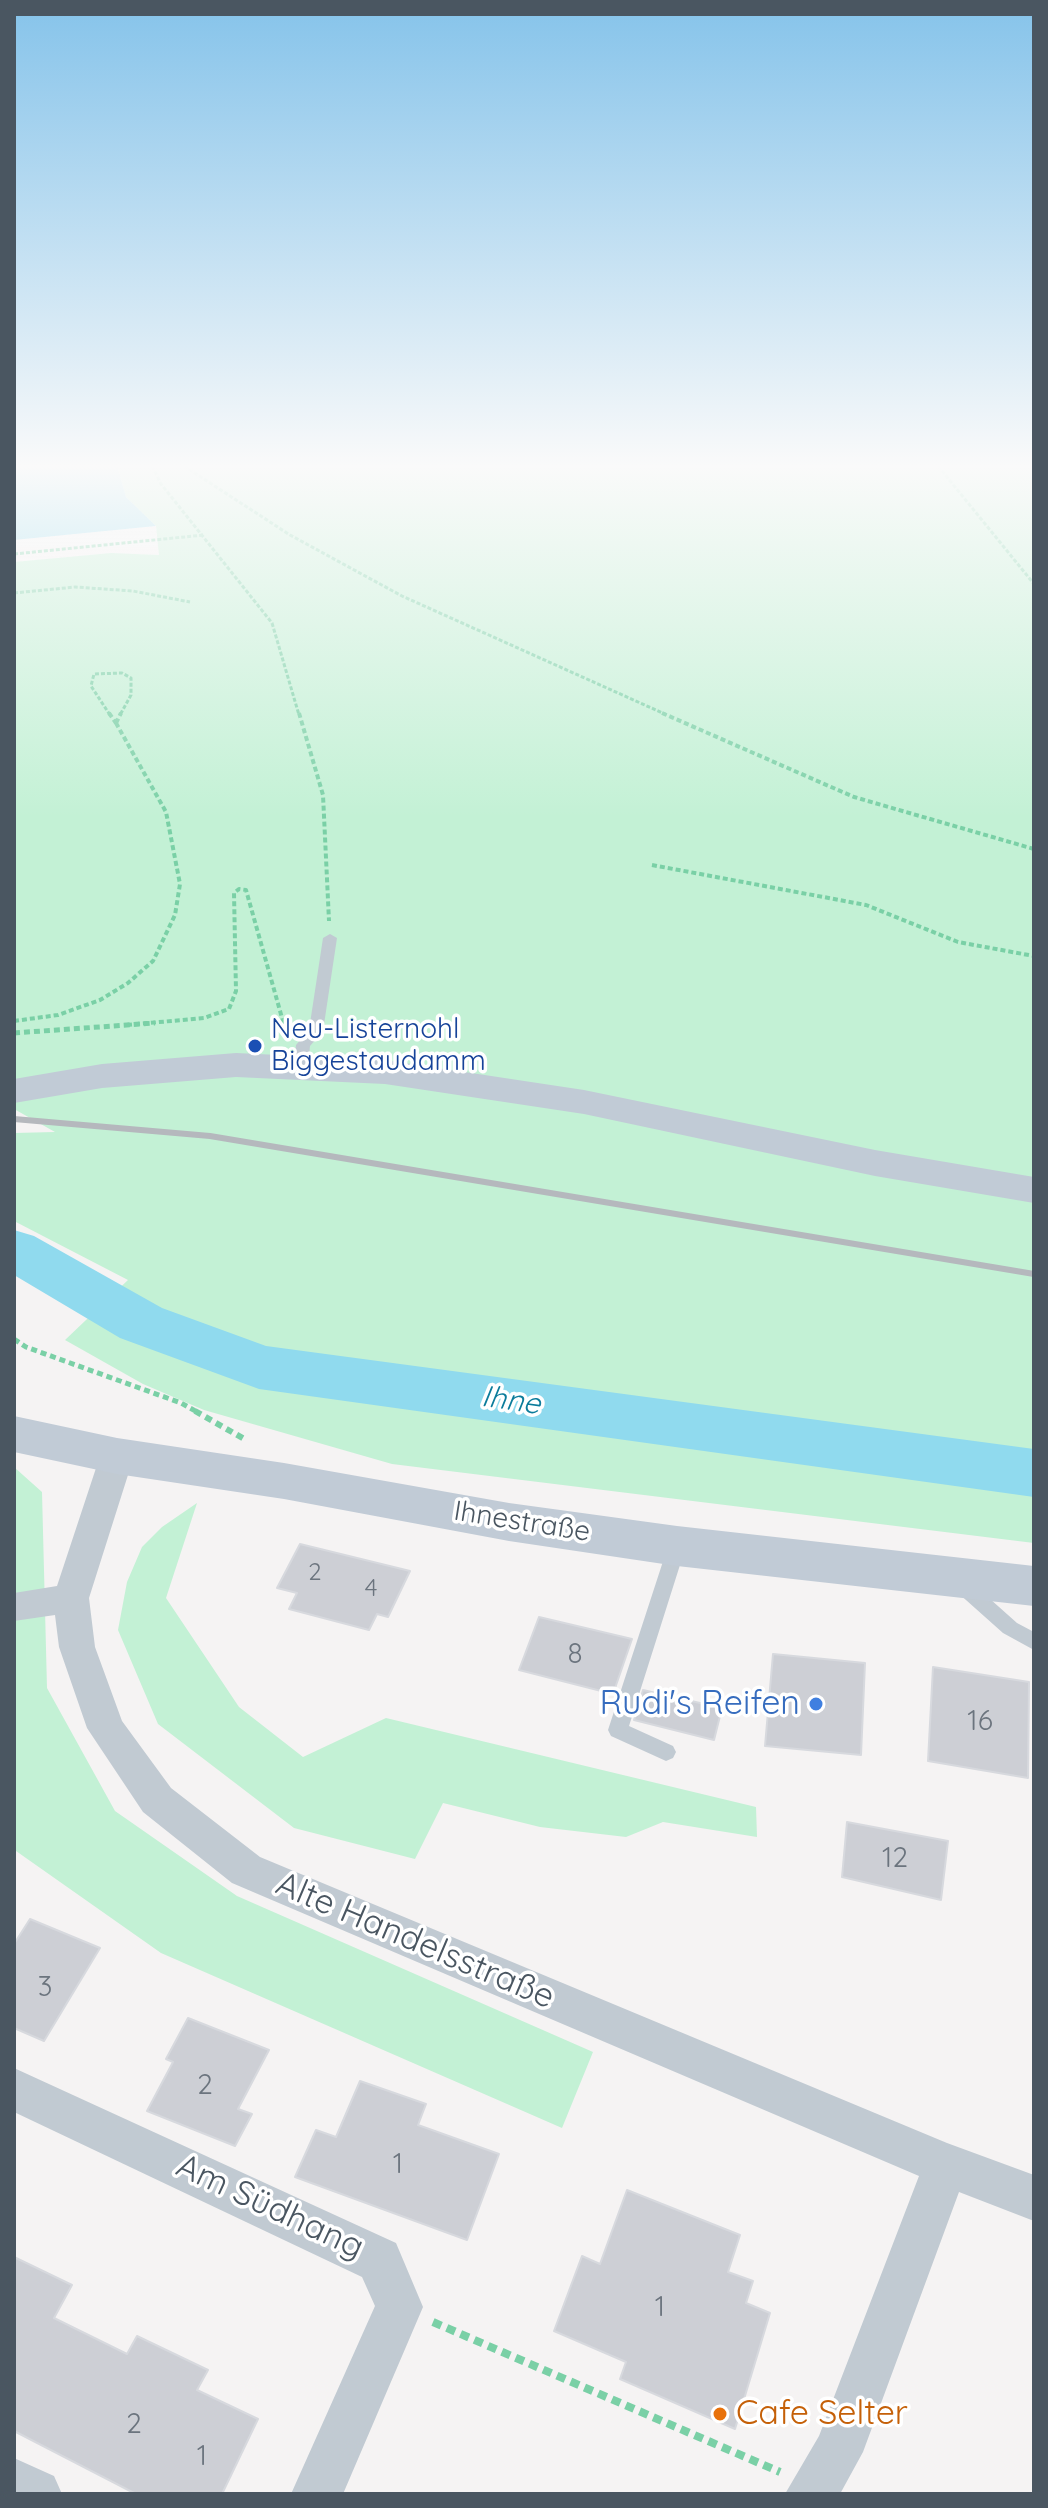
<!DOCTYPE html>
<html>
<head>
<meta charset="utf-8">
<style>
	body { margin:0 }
	#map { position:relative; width:1048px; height:2508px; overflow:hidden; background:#f5f3f3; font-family:Quicksand,sans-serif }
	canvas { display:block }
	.frame { position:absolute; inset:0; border:16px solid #4a5661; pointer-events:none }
</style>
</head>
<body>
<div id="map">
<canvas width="1048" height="2508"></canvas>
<div class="frame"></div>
</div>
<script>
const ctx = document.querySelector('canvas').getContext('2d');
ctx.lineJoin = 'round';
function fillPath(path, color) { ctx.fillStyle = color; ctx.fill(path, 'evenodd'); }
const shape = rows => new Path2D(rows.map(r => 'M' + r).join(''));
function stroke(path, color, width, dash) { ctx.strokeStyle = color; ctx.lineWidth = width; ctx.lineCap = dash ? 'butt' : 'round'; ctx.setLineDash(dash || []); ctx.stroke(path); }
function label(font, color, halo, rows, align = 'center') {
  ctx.font = font + ' Quicksand,sans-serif'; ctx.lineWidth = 7; ctx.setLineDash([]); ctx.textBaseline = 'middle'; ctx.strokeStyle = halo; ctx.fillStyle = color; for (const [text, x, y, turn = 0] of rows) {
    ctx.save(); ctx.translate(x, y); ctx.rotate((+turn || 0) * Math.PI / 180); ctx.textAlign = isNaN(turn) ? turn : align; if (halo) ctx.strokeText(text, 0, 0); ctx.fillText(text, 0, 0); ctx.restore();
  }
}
fillPath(shape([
	[117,466,1034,466,1034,1543,392,1464,204,1410,143,1384,65,1340,128,1280,14,1221,14,1133,55,1132,14,1109,14,562,111,553,159,555,156,526,126,497],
	[14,1467,42,1492,47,1688,115,1811,237,1896,593,2052,562,2128,161,1953,16,1851],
	[197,1503,166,1598,239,1707,303,1757,386,1718,756,1807,757,1837,663,1822,626,1837,540,1827,443,1803,415,1859,294,1828,158,1724,118,1630,127,1582,142,1547,162,1527]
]), '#c3f1d5');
fillPath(shape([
	[14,466,117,466,126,497,156,526,14,540]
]), '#90daee');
fillPath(shape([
	[14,1230,34,1236,162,1308,266,1346,1034,1449,1034,1497,259,1389,120,1338,14,1275,14,1230]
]), '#90daee');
const building = shape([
	[300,1544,410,1571,388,1617,377,1614,369,1630,289,1609,297,1593,277,1588,300,1544],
	[539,1617,632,1639,613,1694,519,1670,539,1617],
	[773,1654,865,1663,861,1755,765,1746,773,1654],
	[933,1667,1029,1682,1028,1778,928,1761,933,1667],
	[643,1690,722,1708,714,1740,634,1720,643,1690],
	[847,1822,948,1841,941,1900,842,1877,847,1822],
	[30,1919,100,1948,44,2041,14,2028,14,1944,30,1919],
	[188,2018,269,2050,238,2109,252,2114,235,2146,147,2111,173,2062,166,2059,188,2018],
	[360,2081,426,2104,418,2125,499,2154,467,2240,295,2177,316,2130,336,2137,360,2081],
	[627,2190,740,2235,728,2272,753,2281,746,2303,770,2313,735,2429,620,2379,626,2362,554,2331,582,2256,600,2264,627,2190],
	[14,2257,72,2285,54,2318,127,2354,137,2336,208,2370,197,2390,258,2419,222,2494,136,2494,14,2431,14,2257]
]);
fillPath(building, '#cdcfd5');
stroke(building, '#d7d9de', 2);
stroke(shape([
	[152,466,161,484,272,623,299,715],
	[184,466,290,535,402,596,667,715],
	[938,466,1034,584],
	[14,554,204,535],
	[14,593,75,587,133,591,190,602],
	[110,715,91,686,94,674,122,673,131,678,131,695,120,715]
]), '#7ad0a6', 3, [4, 2]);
stroke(shape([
	[109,713,116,723],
	[299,713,323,795,329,921],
	[662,713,854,797,1034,849],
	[116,723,121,713],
	[652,865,866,905,958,942,1034,956],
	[14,1021,58,1015,100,1000,128,983,153,961,175,915,180,884,166,812,116,723],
	[127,1025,204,1018,229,1009,236,991,234,893,239,889,246,890,284,1025]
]), '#7ad0a6', 4, [5, 3]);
stroke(shape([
	[283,1023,286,1033],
	[14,1033,155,1023],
	[14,1339,26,1347,181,1403,199,1413]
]), '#7ad0a6', 5, [6, 4]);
stroke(shape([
	[195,1411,246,1440]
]), '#7ad0a6', 6, [7, 5]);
stroke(shape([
	[433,2322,780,2472]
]), '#7ad0a6', 8, [9, 6]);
fillPath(shape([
	[330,934,337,938,323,1031,310,1046,308,1066,301,1070,294,1066,296,1045,309,1030,323,938,330,934],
	[677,1539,684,1541,686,1546,629,1726,673,1746,676,1752,673,1758,666,1761,611,1736,608,1730,668,1546,670,1541,677,1539],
	[964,1580,971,1582,1017,1623,1034,1632,1034,1650,1003,1633,957,1592,954,1587,957,1582,964,1580]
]), '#c1cad2');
fillPath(shape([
	[117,1444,129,1447,134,1456,89,1598,95,1647,122,1721,171,1788,260,1857,947,2143,1034,2175,1034,2221,959,2192,863,2452,840,2494,785,2494,819,2436,919,2176,232,1883,143,1812,87,1728,59,1647,55,1615,14,1621,14,1593,57,1586,100,1456,105,1447,117,1444],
	[14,2068,396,2243,423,2307,343,2494,291,2494,375,2306,362,2277,14,2112,14,2068],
	[14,2458,54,2476,62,2494,14,2494,14,2458]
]), '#c1cad2');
fillPath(shape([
	[236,1053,385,1060,584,1090,875,1150,1034,1177,1034,1203,875,1176,584,1114,385,1084,236,1077,102,1088,14,1103,14,1079,102,1064,236,1053],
	[14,1416,117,1438,284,1463,509,1503,677,1526,1034,1566,1034,1606,677,1566,509,1541,284,1499,117,1474,14,1452,14,1416]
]), '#c1cbd6');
stroke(shape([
	[14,1119,210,1136,1034,1274]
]), '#b5b8bd', 6);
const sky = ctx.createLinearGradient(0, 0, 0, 818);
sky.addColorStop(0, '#85c3ea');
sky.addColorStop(0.57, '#fafafa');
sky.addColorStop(1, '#fafafa00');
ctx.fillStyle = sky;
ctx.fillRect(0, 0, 1048, 818);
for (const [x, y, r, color] of [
	[255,1046,8,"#1a4fb4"],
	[816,1704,8,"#3f7fe0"],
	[720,2414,8,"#e8710a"]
]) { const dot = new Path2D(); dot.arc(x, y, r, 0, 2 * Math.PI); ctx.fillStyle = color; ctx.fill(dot); stroke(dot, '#fff', 3); }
label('24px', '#6b747e', null, [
	["2",315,1573],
	["4",371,1589]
]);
label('28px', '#164399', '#fff', [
	["Neu-Listernohl",271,1030],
	["Biggestaudamm",271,1062]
], 'left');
label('28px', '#4a5661', '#fff', [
	["Ihnestraße",522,1522,9]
]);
label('28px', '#6b747e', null, [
	["8",575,1655],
	["16",980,1722],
	["12",895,1859],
	["3",45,1988],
	["2",205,2086],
	["1",398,2165],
	["1",660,2308],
	["2",134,2425],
	["1",202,2457]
]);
label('italic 30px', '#0c7c9b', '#fff', [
	["Ihne",511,1401,8]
]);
label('34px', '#366cbe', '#fff', [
	["Rudi's Reifen",800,1704]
], 'right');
label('34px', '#4a5661', '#fff', [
	["Alte Handelsstraße",415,1941,23],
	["Am Südhang",270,2207,25]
]);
label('34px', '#c56008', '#fff', [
	["Cafe Selter",736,2414]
], 'left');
</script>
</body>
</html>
